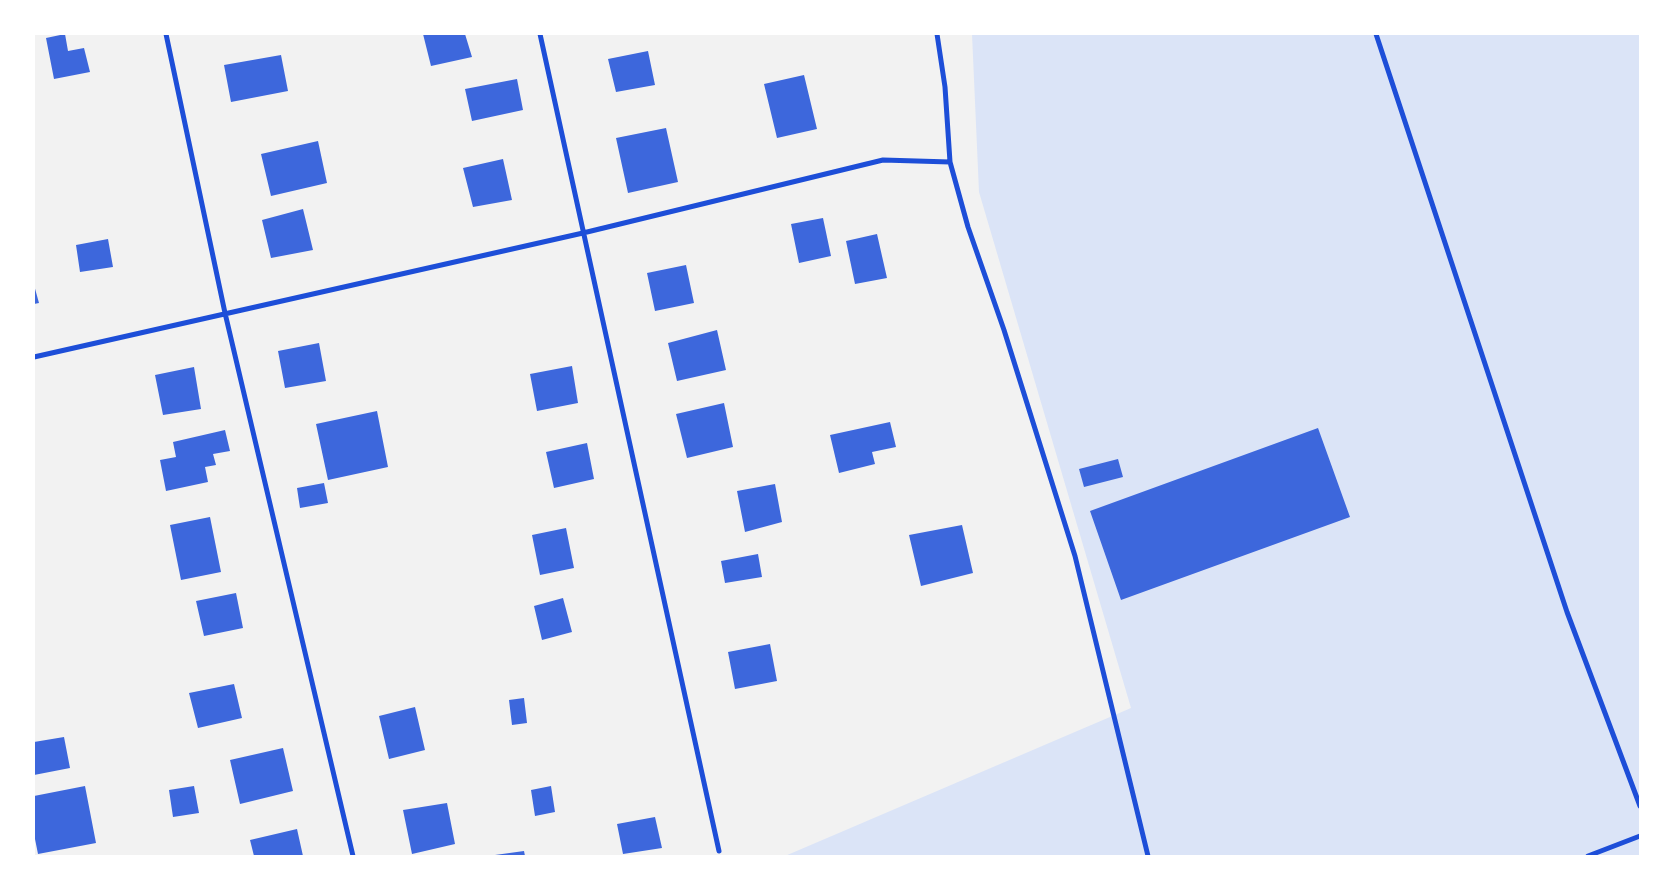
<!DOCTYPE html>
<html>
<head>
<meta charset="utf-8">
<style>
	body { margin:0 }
	#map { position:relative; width:1674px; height:890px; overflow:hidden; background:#f2f2f2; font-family:"Golos Text",sans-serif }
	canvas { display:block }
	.frame { position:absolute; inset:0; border:35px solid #fff; pointer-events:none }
</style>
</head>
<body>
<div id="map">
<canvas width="1674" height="890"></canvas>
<div class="frame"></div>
</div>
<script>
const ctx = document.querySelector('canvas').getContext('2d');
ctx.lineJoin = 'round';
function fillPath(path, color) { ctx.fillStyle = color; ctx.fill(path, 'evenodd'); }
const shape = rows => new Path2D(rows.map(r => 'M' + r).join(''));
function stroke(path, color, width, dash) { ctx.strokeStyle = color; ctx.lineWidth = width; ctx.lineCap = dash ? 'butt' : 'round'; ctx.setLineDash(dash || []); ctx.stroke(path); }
fillPath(shape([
	[972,34,1640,34,1640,856,785,856,1131,708,979,192]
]), '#dbe4f7');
fillPath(shape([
	[65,34,68,51,84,48,90,72,54,79,46,38],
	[423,34,465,34,472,57,431,66],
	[648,51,655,85,616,92,608,59],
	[281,55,288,91,231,102,224,65],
	[804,75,817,129,777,138,764,84],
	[517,79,523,110,472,121,465,89],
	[666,128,678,182,628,193,616,138],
	[318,141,327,183,271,196,261,154],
	[503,159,512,200,473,207,463,168],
	[303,209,313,250,271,258,262,220],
	[823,218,831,256,799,263,791,224],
	[877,234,887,278,855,284,846,241],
	[108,239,113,267,80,272,76,245],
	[686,265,694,303,655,311,647,273],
	[34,285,39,303,34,304],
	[717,330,726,370,677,381,668,343],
	[319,343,326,381,285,388,278,351],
	[572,366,578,403,537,411,530,374],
	[194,367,201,409,163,415,155,375],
	[724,403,733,447,687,458,676,414],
	[377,411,388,467,328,480,316,424],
	[890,422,896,447,872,452,875,464,839,473,830,435],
	[1318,428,1350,517,1121,600,1090,511],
	[225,430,230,451,213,454,216,465,205,467,208,482,166,491,160,460,176,457,173,442],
	[587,443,594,479,554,488,546,452],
	[1118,459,1123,477,1084,487,1079,469],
	[324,483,328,503,300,508,297,488],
	[775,484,782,522,745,532,737,491],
	[210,517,221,572,181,580,170,525],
	[962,525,973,573,921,586,909,535],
	[566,528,574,568,540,575,532,535],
	[758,554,762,577,725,583,721,561],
	[236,593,243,628,204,636,196,601],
	[563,598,572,632,542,640,534,606],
	[770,644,777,681,735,689,728,652],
	[234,684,242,718,198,728,189,693],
	[524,698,527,723,512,725,509,700],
	[415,707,425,750,389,759,379,716],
	[64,737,70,768,34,775,34,742],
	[283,748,293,791,240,804,230,760],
	[85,786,96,843,38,854,34,834,34,796],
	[194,786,199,813,173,817,169,790],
	[551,786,555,812,535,816,531,790],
	[447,803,455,844,412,854,403,810],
	[655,817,662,848,623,854,617,824],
	[297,829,303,856,254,856,250,840],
	[524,851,525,856,495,856,495,855]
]), '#3d67dc');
stroke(shape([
	[166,34,225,313,353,856],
	[540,34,719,851],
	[937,34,945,87,950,162,968,227,1004,330,1075,556,1148,856],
	[1376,34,1567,612,1640,806],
	[34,357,583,233,883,160,950,162],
	[1588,856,1640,836]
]), '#1d4ed8', 5);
</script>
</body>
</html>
